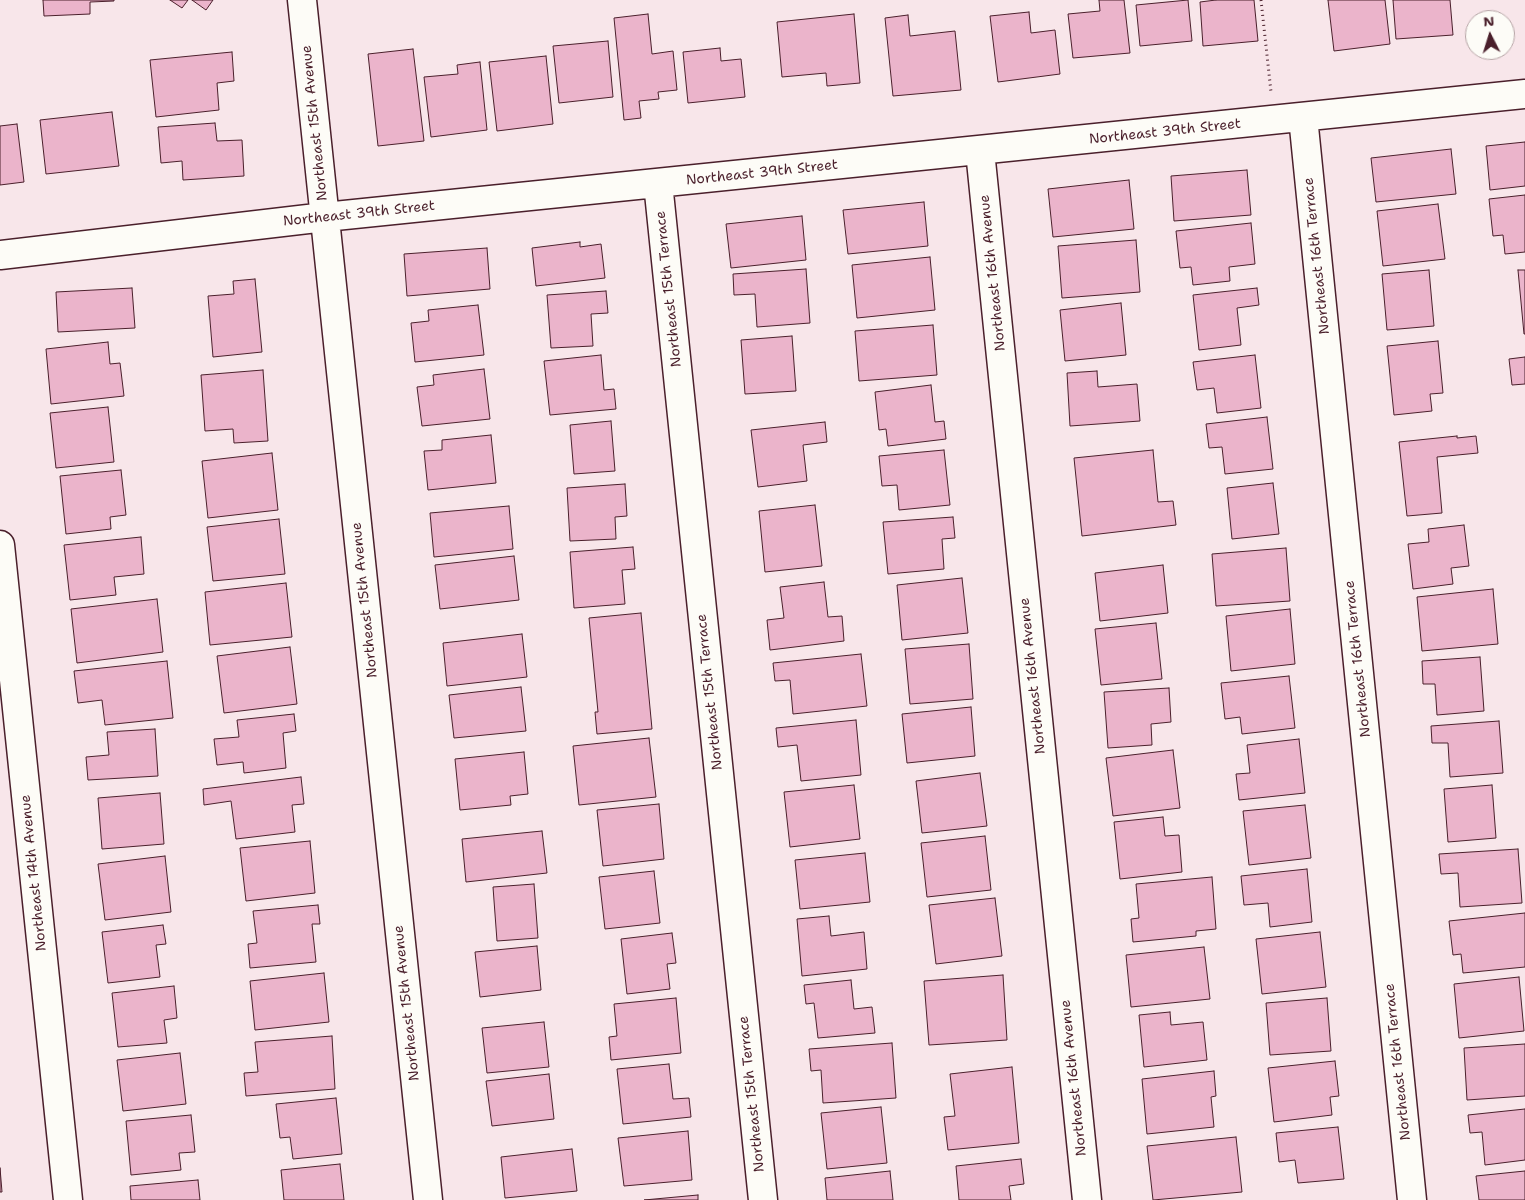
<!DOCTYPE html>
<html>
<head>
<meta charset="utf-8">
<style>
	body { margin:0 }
	#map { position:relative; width:1525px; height:1200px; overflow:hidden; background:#f8e6ea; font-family:"Shantell Sans",sans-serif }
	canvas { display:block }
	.north { position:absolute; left:1465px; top:10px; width:50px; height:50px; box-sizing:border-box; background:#fdfcf7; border:1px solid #b5a4a5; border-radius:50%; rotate:355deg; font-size:14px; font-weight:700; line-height:20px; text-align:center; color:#4a1f2b }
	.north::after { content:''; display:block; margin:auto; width:18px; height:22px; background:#4a1f2b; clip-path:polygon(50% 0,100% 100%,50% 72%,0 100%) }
</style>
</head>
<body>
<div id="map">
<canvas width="1525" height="1200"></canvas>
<div class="north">N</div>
</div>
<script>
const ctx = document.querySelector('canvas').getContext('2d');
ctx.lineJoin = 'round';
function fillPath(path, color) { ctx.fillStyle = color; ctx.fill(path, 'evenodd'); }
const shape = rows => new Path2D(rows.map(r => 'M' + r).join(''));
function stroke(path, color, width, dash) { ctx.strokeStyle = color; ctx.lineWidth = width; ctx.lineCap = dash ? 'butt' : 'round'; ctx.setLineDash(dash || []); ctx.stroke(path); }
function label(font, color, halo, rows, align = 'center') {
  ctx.font = font + ' "Shantell Sans",sans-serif'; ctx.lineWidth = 4; ctx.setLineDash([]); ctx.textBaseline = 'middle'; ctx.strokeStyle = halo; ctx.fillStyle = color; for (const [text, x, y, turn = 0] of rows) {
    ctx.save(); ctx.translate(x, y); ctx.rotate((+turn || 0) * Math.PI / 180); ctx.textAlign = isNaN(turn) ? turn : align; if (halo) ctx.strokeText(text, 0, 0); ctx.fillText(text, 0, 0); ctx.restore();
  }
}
const building = shape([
	[43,0,114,0,114,1,90,2,90,14,44,16,43,0],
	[170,0,188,0,182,8,170,0],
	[192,0,213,0,206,10,192,0],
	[1099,0,1124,0,1130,53,1073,58,1068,14,1100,11,1099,0],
	[1188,0,1192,41,1140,46,1136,5,1188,0],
	[1216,0,1254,0,1258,41,1203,46,1200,2,1216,0],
	[1328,0,1385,0,1390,44,1334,51,1328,0],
	[1393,0,1450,0,1453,35,1396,39,1393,0],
	[1029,12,1031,33,1055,30,1060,74,998,82,990,16,1029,12],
	[648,14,652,54,673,51,677,90,658,92,659,99,639,101,641,118,624,120,614,18,648,14],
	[854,14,860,83,827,86,826,73,782,77,777,22,854,14],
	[908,15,910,36,955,31,961,90,893,96,885,18,908,15],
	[608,41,613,97,559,103,553,46,608,41],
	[720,48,721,61,741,59,745,97,688,103,683,52,720,48],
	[413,49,424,141,378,146,368,54,413,49],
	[232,52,234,81,217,83,219,110,156,117,150,60,232,52],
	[546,56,553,124,497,131,489,62,546,56],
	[480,62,487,130,431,137,424,77,458,74,457,65,480,62],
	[112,112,119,166,46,174,40,120,112,112],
	[215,123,217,141,242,140,244,176,183,180,182,161,161,163,158,127,215,123],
	[17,124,24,182,0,185,0,126,17,124],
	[1525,142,1525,186,1490,190,1486,146,1525,142],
	[1451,149,1456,194,1376,202,1371,158,1451,149],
	[1247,170,1251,215,1174,221,1171,176,1247,170],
	[1129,180,1134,229,1053,237,1048,189,1129,180],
	[1525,195,1525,252,1505,254,1503,235,1493,236,1489,199,1525,195],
	[924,202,928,246,848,254,843,210,924,202],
	[1438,204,1445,259,1383,266,1377,211,1438,204],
	[802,216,806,260,731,268,726,224,802,216],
	[1251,223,1255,264,1229,267,1230,281,1193,285,1191,267,1180,268,1176,231,1251,223],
	[1136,240,1140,292,1062,298,1058,246,1136,240],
	[580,242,580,247,601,244,605,278,536,286,532,248,580,242],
	[487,248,490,289,407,296,404,254,487,248],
	[930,257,935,310,857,318,852,265,930,257],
	[806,269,810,323,757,327,755,294,734,295,733,274,806,269],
	[1429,270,1434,326,1387,330,1382,274,1429,270],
	[1518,270,1525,270,1525,334,1524,334,1518,270],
	[255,279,262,352,213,357,208,296,234,294,233,281,255,279],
	[132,288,135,328,58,332,56,292,132,288],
	[1257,288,1259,305,1237,308,1241,345,1199,350,1193,295,1257,288],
	[606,291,608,313,591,314,593,346,551,348,547,295,606,291],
	[1121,303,1126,355,1065,361,1060,310,1121,303],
	[478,305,484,355,415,362,411,323,429,321,428,310,478,305],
	[933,325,937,375,859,381,855,331,933,325],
	[792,336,796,391,745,394,741,340,792,336],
	[1438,341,1443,393,1430,394,1432,411,1394,415,1387,346,1438,341],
	[108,342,110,364,120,363,124,396,51,404,46,349,108,342],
	[601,355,604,390,614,389,616,409,550,415,544,361,601,355],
	[1255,355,1261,408,1217,413,1214,388,1197,390,1193,362,1255,355],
	[1525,357,1525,384,1512,385,1509,359,1525,357],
	[484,369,490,419,422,426,417,387,434,385,433,375,484,369],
	[263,370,268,441,234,443,233,429,205,431,201,375,263,370],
	[1097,371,1098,387,1137,384,1140,421,1070,426,1067,373,1097,371],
	[931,385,935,422,944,421,946,439,888,446,886,429,879,430,875,392,931,385],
	[108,407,114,462,56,468,50,413,108,407],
	[1267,417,1273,469,1225,474,1222,447,1209,448,1206,424,1267,417],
	[611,421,615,471,574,474,570,425,611,421],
	[825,422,827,442,803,445,807,481,758,487,751,430,825,422],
	[491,435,496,483,428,490,424,451,442,450,442,440,491,435],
	[1457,436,1457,438,1476,436,1478,453,1437,457,1442,513,1407,516,1399,442,1457,436],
	[944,450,950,505,899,510,897,485,882,486,879,456,944,450],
	[1153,450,1158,502,1173,501,1176,525,1082,536,1074,458,1153,450],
	[272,453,278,510,208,518,202,461,272,453],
	[121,470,126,515,110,517,111,529,66,534,60,476,121,470],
	[1273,483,1279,534,1232,539,1227,488,1273,483],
	[625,484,627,516,615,517,616,539,570,541,567,488,625,484],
	[815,505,822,566,765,572,759,511,815,505],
	[509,506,513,549,434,557,430,513,509,506],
	[953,517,955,538,942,539,944,569,888,574,883,522,953,517],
	[279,519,285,574,213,581,207,527,279,519],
	[1464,525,1469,566,1451,568,1453,584,1413,589,1408,544,1429,542,1428,529,1464,525],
	[141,537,144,574,114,577,116,595,70,600,64,545,141,537],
	[633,547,635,569,622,570,625,604,574,608,570,552,633,547],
	[1286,548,1290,601,1216,606,1212,554,1286,548],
	[514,556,519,600,440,609,435,565,514,556],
	[1163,565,1168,613,1100,621,1095,573,1163,565],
	[962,578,968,633,902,640,897,585,962,578],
	[824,582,828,617,842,616,844,641,770,650,767,620,784,618,780,587,824,582],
	[286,583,292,637,210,645,205,592,286,583],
	[1493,589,1498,644,1422,651,1417,597,1493,589],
	[157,599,163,652,77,663,71,609,157,599],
	[1290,609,1295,664,1231,671,1226,616,1290,609],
	[641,613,652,729,597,734,595,712,598,712,589,618,641,613],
	[1156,623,1162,679,1101,685,1095,629,1156,623],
	[522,634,527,677,447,686,443,643,522,634],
	[969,644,973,699,910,704,905,649,969,644],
	[290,647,297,704,224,713,217,656,290,647],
	[861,654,867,706,793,714,790,680,775,681,773,663,861,654],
	[1480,657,1484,711,1437,715,1435,684,1423,684,1422,661,1480,657],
	[167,661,173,718,105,725,102,700,78,703,74,671,167,661],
	[1289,676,1295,728,1242,734,1240,717,1225,719,1221,683,1289,676],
	[521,687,526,731,454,738,449,695,521,687],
	[1169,688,1171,722,1151,724,1152,745,1108,748,1104,692,1169,688],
	[971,707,975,756,907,763,902,714,971,707],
	[294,714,296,731,283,733,286,768,244,773,243,762,217,765,214,739,239,737,237,720,294,714],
	[856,720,861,775,801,781,797,745,778,747,776,728,856,720],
	[1499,721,1503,773,1450,777,1448,743,1432,743,1431,726,1499,721],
	[155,729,158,776,88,780,86,757,109,755,107,732,155,729],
	[649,738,656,797,579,805,573,746,649,738],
	[1299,739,1305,793,1239,800,1236,774,1250,773,1247,745,1299,739],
	[1173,750,1180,808,1113,816,1106,758,1173,750],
	[524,752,528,794,510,796,511,805,460,810,455,759,524,752],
	[980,773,987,826,922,833,916,781,980,773],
	[301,777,304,804,292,805,295,832,236,839,231,801,204,805,203,789,301,777],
	[854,785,860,839,790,847,784,792,854,785],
	[1492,785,1496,838,1448,842,1444,789,1492,785],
	[160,793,164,844,102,849,98,798,160,793],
	[659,804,664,859,603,866,597,810,659,804],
	[1305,805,1311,858,1249,865,1243,811,1305,805],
	[1163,817,1165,836,1179,835,1182,872,1120,879,1114,822,1163,817],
	[542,831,547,873,466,882,462,839,542,831],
	[985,836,991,890,927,897,921,843,985,836],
	[310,841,315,893,246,901,240,848,310,841],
	[1518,849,1522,903,1460,907,1458,873,1441,874,1439,854,1518,849],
	[865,853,870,902,800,909,795,860,865,853],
	[165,856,171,912,105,920,98,864,165,856],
	[1307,869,1312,922,1270,927,1268,903,1244,905,1241,876,1307,869],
	[654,871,660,923,605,929,599,877,654,871],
	[1212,877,1216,929,1196,931,1196,936,1133,942,1131,919,1139,918,1136,884,1212,877],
	[534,884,538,938,497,941,493,887,534,884],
	[995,898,1002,956,936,964,929,905,995,898],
	[318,905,320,924,312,924,316,962,250,968,248,944,257,943,253,911,318,905],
	[1525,913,1525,967,1463,973,1461,954,1453,955,1449,921,1525,913],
	[829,916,831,936,864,932,867,969,802,976,797,919,829,916],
	[163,925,166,944,156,945,160,977,108,983,102,932,163,925],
	[1320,932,1326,987,1262,994,1256,939,1320,932],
	[672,933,676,963,667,964,670,989,627,994,621,939,672,933],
	[537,946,541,990,480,997,475,952,537,946],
	[1204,947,1210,999,1131,1007,1126,955,1204,947],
	[324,973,329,1022,255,1030,250,981,324,973],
	[1003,975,1007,1040,929,1045,924,981,1003,975],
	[1519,977,1524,1031,1459,1038,1454,984,1519,977],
	[851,980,854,1009,872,1007,875,1033,818,1038,814,1003,806,1004,804,985,851,980],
	[174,986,177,1018,164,1020,167,1043,118,1047,112,993,174,986],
	[676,998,681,1053,611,1060,609,1037,617,1036,614,1004,676,998],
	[1327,998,1331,1051,1270,1055,1266,1003,1327,998],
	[1170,1012,1171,1025,1203,1022,1207,1060,1144,1067,1139,1015,1170,1012],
	[544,1022,549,1067,487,1073,482,1028,544,1022],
	[332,1036,335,1089,246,1096,244,1073,258,1072,255,1042,332,1036],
	[892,1043,896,1098,823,1103,821,1070,811,1071,809,1049,892,1043],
	[1525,1044,1525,1096,1467,1100,1464,1048,1525,1044],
	[180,1053,186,1104,123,1111,117,1060,180,1053],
	[1335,1061,1339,1096,1330,1097,1332,1115,1274,1122,1268,1068,1335,1061],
	[669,1064,673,1099,689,1098,691,1117,623,1124,617,1069,669,1064],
	[1012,1067,1019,1143,948,1150,944,1117,955,1116,950,1074,1012,1067],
	[1214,1071,1216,1096,1211,1097,1214,1127,1147,1134,1142,1079,1214,1071],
	[549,1074,554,1119,492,1126,486,1081,549,1074],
	[336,1098,342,1154,293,1159,290,1137,280,1138,276,1104,336,1098],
	[881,1107,887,1163,827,1169,821,1113,881,1107],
	[1525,1109,1525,1160,1485,1165,1482,1132,1470,1133,1468,1115,1525,1109],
	[191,1115,195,1152,179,1153,181,1170,131,1175,126,1121,191,1115],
	[1338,1127,1344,1179,1298,1183,1295,1160,1279,1162,1276,1133,1338,1127],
	[688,1131,692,1180,624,1186,618,1138,688,1131],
	[1236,1137,1242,1192,1153,1200,1147,1146,1236,1137],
	[572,1149,577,1191,505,1198,501,1157,572,1149],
	[1021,1159,1024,1184,1009,1186,1011,1200,959,1200,956,1166,1021,1159],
	[340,1164,344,1200,284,1200,281,1170,340,1164],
	[0,1168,2,1192,0,1192,0,1168],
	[890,1171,893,1200,827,1200,825,1178,890,1171],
	[1525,1171,1525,1200,1479,1200,1476,1176,1525,1171],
	[198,1180,200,1200,131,1200,130,1186,198,1180],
	[698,1195,698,1200,644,1200,698,1195]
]);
fillPath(building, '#ebb4cb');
stroke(building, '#4a1f2b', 1);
const minor = shape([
	[302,0,428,1200],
	[1303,117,1412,1200],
	[980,151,1087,1200],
	[658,183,763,1200],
	[0,255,325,217,1525,94],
	[0,545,68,1200]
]);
stroke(minor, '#4a1f2b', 31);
stroke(shape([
	[1261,0,1271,92]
]), '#4a1f2b', 3, [1, 4]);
stroke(minor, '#fdfcf7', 28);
label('14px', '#4a1f2b', '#fdfcf7', [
	["Northeast 15th Avenue",315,123,-96],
	["Northeast 39th Street",1165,132,-6],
	["Northeast 39th Street",762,173,-6],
	["Northeast 39th Street",359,214,-6],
	["Northeast 16th Terrace",1317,256,-96],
	["Northeast 16th Avenue",993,273,-96],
	["Northeast 15th Terrace",669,289,-96],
	["Northeast 15th Avenue",365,600,-96],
	["Northeast 16th Terrace",1358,659,-96],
	["Northeast 16th Avenue",1033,676,-96],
	["Northeast 15th Terrace",710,692,-96],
	["Northeast 14th Avenue",34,873,-96],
	["Northeast 15th Avenue",407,1003,-96],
	["Northeast 16th Terrace",1398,1062,-96],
	["Northeast 16th Avenue",1074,1078,-96],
	["Northeast 15th Terrace",752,1094,-96]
]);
</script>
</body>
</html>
